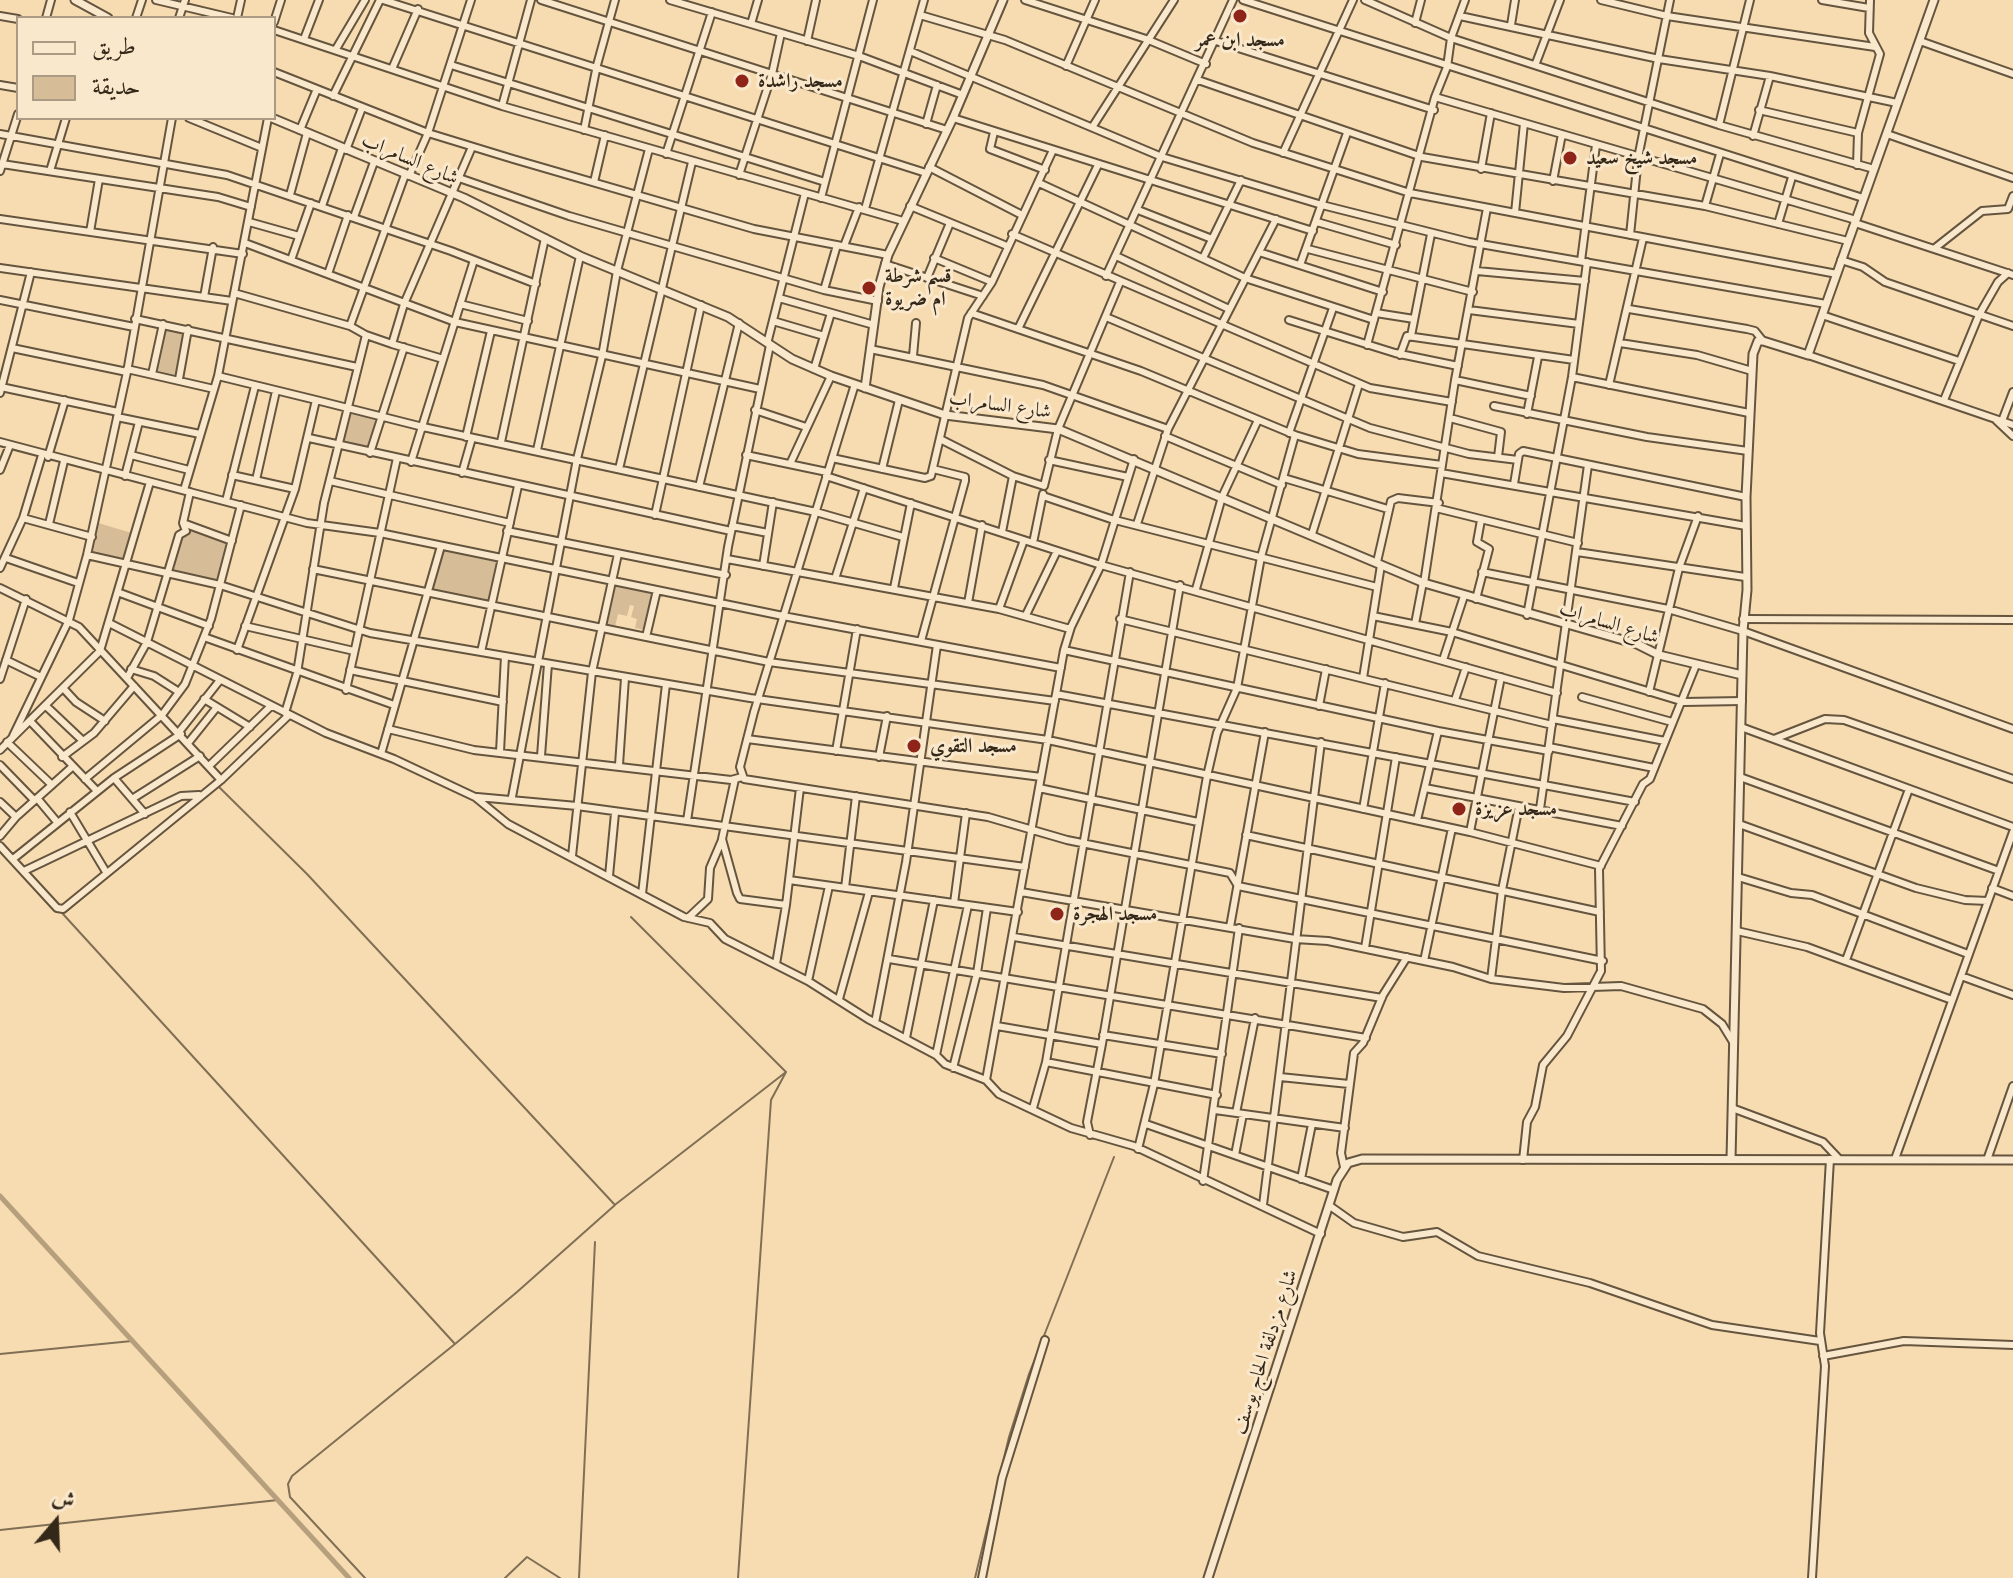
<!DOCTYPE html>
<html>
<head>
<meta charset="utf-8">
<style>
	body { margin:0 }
	#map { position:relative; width:2013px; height:1578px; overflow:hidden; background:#f7dcb1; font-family:"Libre Caslon Text",Amiri,serif }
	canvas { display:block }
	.legend { position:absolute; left:16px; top:16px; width:260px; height:104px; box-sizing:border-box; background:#fae8cc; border:2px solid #ab9b84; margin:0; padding:10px 14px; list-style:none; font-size:24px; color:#342819 }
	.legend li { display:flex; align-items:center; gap:16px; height:40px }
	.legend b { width:40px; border:2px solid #ab9b84 }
	.north { position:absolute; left:16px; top:1482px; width:80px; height:80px; -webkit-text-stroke:6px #fae8cc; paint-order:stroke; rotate:19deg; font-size:22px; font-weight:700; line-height:32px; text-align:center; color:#342819 }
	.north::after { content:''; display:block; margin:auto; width:28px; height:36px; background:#342819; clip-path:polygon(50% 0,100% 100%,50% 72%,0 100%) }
</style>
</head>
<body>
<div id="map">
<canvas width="2013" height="1578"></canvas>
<ul class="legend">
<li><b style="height:10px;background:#fae8cc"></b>طريق</li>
<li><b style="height:22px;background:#d6bd97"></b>حديقة</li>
</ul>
<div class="north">ش</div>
</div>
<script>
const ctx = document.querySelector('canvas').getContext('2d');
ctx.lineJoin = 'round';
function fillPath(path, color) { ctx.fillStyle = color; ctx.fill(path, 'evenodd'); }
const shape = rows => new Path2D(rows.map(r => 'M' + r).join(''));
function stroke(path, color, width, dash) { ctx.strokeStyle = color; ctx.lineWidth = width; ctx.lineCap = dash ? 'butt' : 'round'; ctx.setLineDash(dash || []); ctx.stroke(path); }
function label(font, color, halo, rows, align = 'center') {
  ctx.font = font + ' "Libre Caslon Text",Amiri,serif'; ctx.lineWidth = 6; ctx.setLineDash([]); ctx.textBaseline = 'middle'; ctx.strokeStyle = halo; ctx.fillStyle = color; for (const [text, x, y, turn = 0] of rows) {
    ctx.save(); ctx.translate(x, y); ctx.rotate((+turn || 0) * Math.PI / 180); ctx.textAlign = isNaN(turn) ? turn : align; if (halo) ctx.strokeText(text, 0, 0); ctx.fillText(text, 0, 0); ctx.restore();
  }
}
fillPath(shape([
	[165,328,185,332,176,376,155,374],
	[348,409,381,418,369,451,340,446],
	[95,522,135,534,127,563,88,553],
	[185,525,232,541,220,585,169,572],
	[444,547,499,560,490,603,431,592],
	[614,582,654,592,645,630,635,628,637,619,631,617,634,606,630,605,627,616,618,614,615,627,603,624]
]), '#d6bd97');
stroke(shape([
	[616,1204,786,1072,631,917],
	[0,1354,132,1341],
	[0,1530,278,1500],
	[365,1578,290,1497,288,1484,292,1476,409,1381,455,1344,517,1292,615,1205,307,874,218,786,63,914,455,1344],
	[505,1578,527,1557,560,1578],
	[579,1578,595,1242],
	[738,1578,771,1100,786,1072],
	[975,1578,1009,1437,1029,1374,1114,1157]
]), '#816f55', 2);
stroke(shape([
	[0,1196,349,1578]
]), '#b59f7d', 5);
const minor = shape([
	[156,0,232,18],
	[383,0,926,173],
	[541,0,947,130],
	[670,0,859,56,963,95],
	[1025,0,1146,39,1206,64],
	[1243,0,1863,198],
	[1365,0,1451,38,1719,125,1874,169],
	[1601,0,1667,16,1875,47],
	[1822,0,1869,8],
	[920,15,1005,40,1253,143,1410,193,1837,274],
	[0,16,18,19],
	[1460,16,1659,59,1770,76,1897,103],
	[46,18,51,0],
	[136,18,142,0],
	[179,18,185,0],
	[237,18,241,0],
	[274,22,281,0],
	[1415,23,1421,0],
	[751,24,758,0],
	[1511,25,1515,0],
	[274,30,502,106,903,221],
	[304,39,319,0],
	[807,41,816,0],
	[1216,41,1434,110],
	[1920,41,2013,74],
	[336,49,365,0],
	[910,51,1162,157,1322,205,1469,242,1826,304],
	[1536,63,1560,0],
	[451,65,825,182],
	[1066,66,1095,0],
	[392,69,418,9],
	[274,72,428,133,513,159,754,229,888,255],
	[1198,80,1422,157,1705,206,1848,241],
	[0,85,18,88],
	[333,96,380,0],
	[1435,97,1856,220],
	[502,106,531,0],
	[1759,110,1858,133],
	[189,118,262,148],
	[953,118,1313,231],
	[926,124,937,85],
	[1719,125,1750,0],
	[1093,126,1174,0],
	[300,130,317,89],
	[584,130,597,65,615,0],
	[994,132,990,149,1045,170],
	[0,134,227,175,451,251,536,284],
	[1887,134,2013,178],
	[1753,136,1770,76],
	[346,150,362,108],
	[1283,153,1353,0],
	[666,154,712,12],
	[2,164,218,197,251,207],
	[1857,165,1858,133,1880,54,1869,33,1870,0],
	[929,167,1022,215],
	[1481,169,1491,113],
	[0,171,18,114],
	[50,171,66,118],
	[739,175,772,74,781,33],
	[409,176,428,133,471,0],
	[459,178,569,216,824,290,878,301],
	[1553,181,1562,134],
	[594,182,605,135],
	[1039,183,1245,278,1374,320],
	[290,195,307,133],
	[821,198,873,0],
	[322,206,342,148],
	[910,206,1007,246],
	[1705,206,1720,154],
	[865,209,924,0],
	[1138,210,1212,239],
	[1515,213,1524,123],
	[354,217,374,162],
	[0,219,243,254],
	[249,222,299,236],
	[1317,222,1396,245],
	[1855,223,2013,275],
	[1778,224,1792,177],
	[90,232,99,179],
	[1012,234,1370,388,1452,402],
	[1630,235,1638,158,1670,0],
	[245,243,455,322,760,389],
	[844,246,859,207],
	[1935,248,1982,211,2008,209,2013,196],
	[1308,249,1473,292],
	[1259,252,1383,292],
	[1116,256,1229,309],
	[934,258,992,282],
	[1203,258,1241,180],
	[291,260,311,203],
	[1841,260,1863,267,1885,282,2013,326],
	[1581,261,1596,145],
	[885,264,983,296],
	[1300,265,1347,133],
	[0,268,232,301],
	[1477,271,1585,281],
	[328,274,348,215],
	[1106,276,1233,0],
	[927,278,950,223],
	[824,290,837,245],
	[234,293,350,326],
	[204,297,213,247],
	[779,298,874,325],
	[0,300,134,327],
	[460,304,528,321],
	[1629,309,1747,329,1755,331,1763,341],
	[1469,310,1579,324],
	[971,313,1141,371,1295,435,1358,454,1442,465],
	[1376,313,1414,319],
	[1822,315,1959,361],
	[1106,317,1370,428,1469,454,1518,460],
	[135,319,357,367],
	[1289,320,1395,353,1458,366],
	[773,321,824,336],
	[1018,329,1098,165],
	[366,335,392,344,404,304,472,147],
	[1411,336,1431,234],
	[768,340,805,193],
	[1620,343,1697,355,1752,371],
	[392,344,443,359],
	[1367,345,1435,97,1447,67,1451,38,1465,0],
	[12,348,127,372],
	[870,349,1043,385,1168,429],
	[1400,355,1407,336,1574,360],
	[1808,355,2013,425],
	[913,356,916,323],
	[127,369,214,389],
	[814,369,831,313],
	[152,374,163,324],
	[218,376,316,400,295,489,237,650],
	[1572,377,1749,413],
	[179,379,188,329],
	[1455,380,1531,396],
	[855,384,754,712,740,767,744,779,988,817,1067,840,1230,873,1238,886,1603,961],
	[1609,385,1643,238],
	[1,387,118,412],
	[0,393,31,272],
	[316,400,423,427,816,512,903,537],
	[1944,400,1979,315,1998,282,2008,273],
	[1494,406,1647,437,1748,451],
	[755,410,806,427],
	[1527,414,1538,357],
	[117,417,200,434],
	[1450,418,1501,432,1498,457],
	[1996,420,2013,436],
	[2002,421,2013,392],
	[1289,433,1333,308],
	[1165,436,1282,485],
	[466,437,491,331],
	[309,438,731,531],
	[940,439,1013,476,1044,486,1058,429,1120,282],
	[0,442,307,523,380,533,783,616,1061,668],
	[501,442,545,238],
	[537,450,580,256],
	[370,453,404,347],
	[131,455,189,470],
	[746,455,827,472],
	[48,457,65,400],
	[832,458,925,478,931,476,968,318,992,282,1053,150],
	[1049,460,1128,477],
	[411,462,474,260],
	[790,464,831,376],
	[619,469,692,162],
	[882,469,899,400],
	[0,470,10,445],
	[462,473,472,438],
	[1441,473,1746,526],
	[232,475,295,489],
	[125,476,139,422],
	[826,476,1101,565,1557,693],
	[1284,478,1388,509],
	[256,480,276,391],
	[330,481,510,523],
	[1514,484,1519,454,1523,451,1746,497],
	[699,487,739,323],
	[184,490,218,376,268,118],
	[1043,496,1111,519,1377,587],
	[226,501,255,386],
	[1436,508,1578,543],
	[655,515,701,305],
	[23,518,92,537],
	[183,523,232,541],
	[49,524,64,461],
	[1137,524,1168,429,1276,219],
	[732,526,768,533],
	[507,531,726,575],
	[1002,532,1013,476],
	[1312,534,1359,384],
	[1033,543,1043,494],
	[1577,552,1745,577],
	[87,555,220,585,370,633,750,698,1048,740,1470,832,1601,866],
	[6,558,78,583],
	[727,559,999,609,1070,629],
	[1377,562,1391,501,1398,498,1439,503],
	[763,566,773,502],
	[0,568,23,518,42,455],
	[313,569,769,662,1055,701],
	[1482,572,1668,609,1743,631,2013,729],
	[835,579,864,488],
	[1424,583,1455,380,1487,208],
	[0,588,79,627,221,780],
	[894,588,911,503],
	[1196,589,1222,497,1258,420],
	[120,593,209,626],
	[1476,599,1489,549,1477,542,1481,520],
	[968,603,982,525],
	[999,609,1024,540],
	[1026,615,1057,551],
	[1527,615,1572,377,1587,262],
	[1373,616,1452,632,1684,702,1742,701],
	[1120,619,1552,725],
	[1743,619,2013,620],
	[109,623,326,733,394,759,475,797,508,824,684,917,710,923,725,939,808,981,868,1019,936,1055,945,1064,986,1080,999,1094,1071,1128,1134,1146,1321,1234],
	[1415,624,1423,582],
	[245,626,354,651],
	[204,637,394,705],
	[646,637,657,590],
	[921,641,965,481,965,477,933,469],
	[1064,650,1071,627,1101,565,1134,459],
	[481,652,518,486],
	[6,660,39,676],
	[1443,660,1464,596],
	[131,669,154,676,179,692],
	[350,670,503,702],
	[127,678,147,642,179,535,186,531,183,523,190,492],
	[1363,678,1381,565],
	[0,679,26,599],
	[63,688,76,702,105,721],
	[346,690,397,458],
	[1649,692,1679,568,1698,516],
	[1056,694,1064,650,1438,731],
	[1582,697,1672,722],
	[204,699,250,727],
	[1455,700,1466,667],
	[46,706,83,741],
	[1319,706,1326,669],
	[285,713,297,673,324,503,366,335,350,326,405,175],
	[1553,719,1665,741],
	[30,721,97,791],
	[1741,727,2013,827],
	[388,729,474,750,731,780,742,777],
	[179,732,220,680],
	[13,736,69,620,87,555,127,372,172,118],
	[747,739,1041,777],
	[1774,739,1825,719,1844,720,2013,779],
	[7,742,52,785],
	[189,742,217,707],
	[1549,747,1654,768],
	[0,750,100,651,150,482],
	[836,751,857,629],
	[500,752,505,656],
	[381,754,441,546],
	[541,756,548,664],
	[62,757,94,733,134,686],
	[879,757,887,716],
	[0,765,34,800],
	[619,765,625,678],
	[209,766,271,706],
	[1740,777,1999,871],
	[114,778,145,814],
	[85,779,162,715,185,684,211,619,241,505],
	[735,779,722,839,737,893,740,899,786,905,800,788],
	[1039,788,1198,822],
	[1425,788,1622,826],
	[477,797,577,806,1025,867],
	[512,797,577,459,602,356,617,271,649,149],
	[37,798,57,822],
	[132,799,200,756],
	[0,802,16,817],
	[1363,809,1385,683],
	[1540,809,1588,465],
	[70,812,106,872],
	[1417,820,1438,731,1549,751],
	[687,821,728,547,770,345],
	[1739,824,1916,888,1965,900,1988,901],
	[1470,832,1501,677],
	[1246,835,1600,912],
	[0,836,16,817,72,767],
	[0,846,57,908,63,909,221,780,289,715],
	[572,856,592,672,618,554],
	[13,859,114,778,181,734],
	[24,871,181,796,199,795],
	[609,876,615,813],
	[1738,877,1791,893,1812,895,1968,954],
	[789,880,1018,912],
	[845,888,856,796],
	[1992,888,2013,896],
	[1021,892,1295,939,1328,941,1453,967,1491,979,1564,988,1621,986,1703,1009,1722,1024,1733,1042],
	[642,894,666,684],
	[954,903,966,813],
	[688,918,708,899,710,868,722,840],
	[1230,927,1265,732],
	[1737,931,1807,947,1952,1000],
	[1014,937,1382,998],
	[1365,948,1396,757],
	[889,959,1366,1038],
	[1846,960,1909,789],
	[1424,961,1452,828],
	[776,964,786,905],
	[1961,976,2013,995],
	[1491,979,1502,890,1519,806],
	[808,981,829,886],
	[839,999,869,892],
	[875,1023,906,862,937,645],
	[997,1026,1102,1044,1087,1122,1090,1135],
	[1103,1035,1222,1054],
	[906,1038,934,900],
	[1102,1044,1180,585],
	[936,1055,968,905],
	[1046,1062,1217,1095],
	[953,1068,977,973,987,908],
	[1280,1077,1349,1084],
	[986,1080,1056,694,1635,802],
	[1033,1108,1046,1062,1130,572],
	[1732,1108,1823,1142,1839,1159],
	[1215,1110,1345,1128],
	[1236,1113,1255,1018],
	[1146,1124,1334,1190],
	[1138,1149,1154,1084,1207,776,1217,733,1237,688,1261,557,1295,435],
	[1235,1155,1243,1114],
	[1895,1159,2013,832],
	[1523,1160,1527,1122,1535,1107,1543,1065,1567,1036,1601,971,1599,869,1643,784,1650,779,1696,665],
	[1987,1160,2013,1086],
	[1344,1167,1341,1153,1354,1053,1363,1043,1383,995,1407,957],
	[1301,1179,1312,1124],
	[1203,1181,1239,928],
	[1263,1205,1321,742],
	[1330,1206,1354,1223,1403,1237,1437,1232,1478,1256,1590,1283,1712,1325,1820,1341],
	[1823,1356,1904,1341,2013,1345],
	[982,1578,1002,1478,1045,1340],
	[1812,1578,1825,1366,1820,1333,1830,1159]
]);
const tertiary = shape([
	[75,0,108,18],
	[272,118,464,198,580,256,728,317,792,359,831,376,945,415,1058,429,1424,583,1637,644,1659,655,1742,675],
	[865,388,879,287,888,255,953,118,1003,0],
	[1731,1159,1743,631,1747,590,1746,497,1753,354,1758,341,1763,341,1808,355,1934,0],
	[1208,1578,1337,1180,1348,1163,1362,1159,2013,1160]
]);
stroke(minor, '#65553f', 10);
stroke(tertiary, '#65553f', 11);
stroke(minor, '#fae8cc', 6);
stroke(tertiary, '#fae8cc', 7);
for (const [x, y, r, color] of [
	[1240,16,8,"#8f2418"],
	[742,81,8,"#8f2418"],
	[1570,158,8,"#8f2418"],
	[869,288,8,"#8f2418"],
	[914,746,8,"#8f2418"],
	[1459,809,8,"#8f2418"],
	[1057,914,8,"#8f2418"]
]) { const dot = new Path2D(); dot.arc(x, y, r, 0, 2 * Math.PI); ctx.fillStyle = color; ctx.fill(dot); stroke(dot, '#fae8cc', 3); }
label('bold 20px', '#342819', '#fae8cc', [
	["مسجد ابن عمر",1240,40,"center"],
	["مسجد راشدة",758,81],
	["مسجد شيخ سعيد",1586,158],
	["قسم شرطة",885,276],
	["ام ضريوة",885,299],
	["مسجد التقوي",930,746],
	["مسجد عزيزة",1475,809],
	["مسجد الهجرة",1073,914]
], 'left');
label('20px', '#342819', '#fae8cc', [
	["شارع السامراب",410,159,23],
	["شارع السامراب",1000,405,8],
	["شارع السامراب",1609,623,17],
	["شارع مزدلفة الحاج يوسف",1265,1352,-72]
]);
</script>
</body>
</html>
